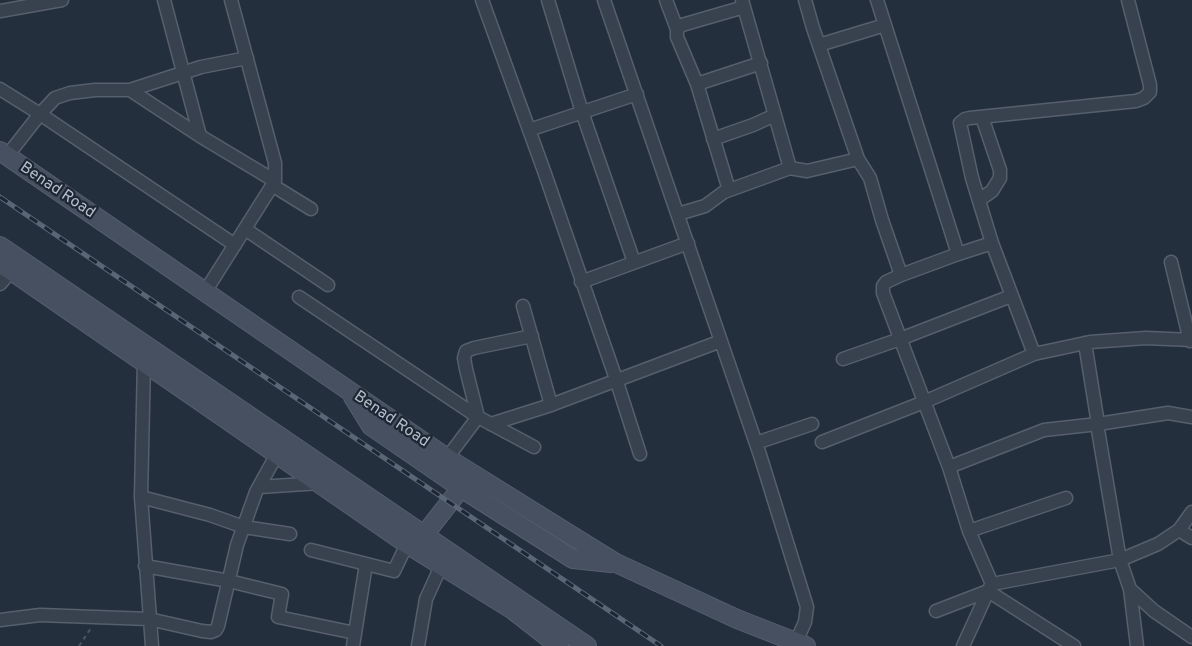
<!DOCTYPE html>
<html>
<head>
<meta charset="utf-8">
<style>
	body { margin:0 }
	canvas { display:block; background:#242f3e }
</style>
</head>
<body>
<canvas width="1192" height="646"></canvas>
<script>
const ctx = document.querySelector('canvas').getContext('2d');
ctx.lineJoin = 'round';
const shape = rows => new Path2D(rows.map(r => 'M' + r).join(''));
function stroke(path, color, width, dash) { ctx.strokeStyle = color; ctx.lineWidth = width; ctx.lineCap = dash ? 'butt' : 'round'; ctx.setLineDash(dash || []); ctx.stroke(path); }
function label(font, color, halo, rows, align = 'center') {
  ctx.font = font + ' Overpass,sans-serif'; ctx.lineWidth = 4.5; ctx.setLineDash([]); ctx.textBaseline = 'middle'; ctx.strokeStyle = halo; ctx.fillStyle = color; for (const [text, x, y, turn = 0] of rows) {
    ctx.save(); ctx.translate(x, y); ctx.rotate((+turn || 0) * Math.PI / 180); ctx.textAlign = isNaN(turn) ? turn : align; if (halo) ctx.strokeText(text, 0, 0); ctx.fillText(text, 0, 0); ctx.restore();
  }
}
const street = shape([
	[164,0,200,136],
	[482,0,544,171,616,379,640,454],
	[548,0,582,112,634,262],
	[604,0,760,455,807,607,805,622,796,642],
	[666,0,677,29],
	[742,0,790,168],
	[805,0,813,28,858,159,870,178,882,220,901,275,958,254,877,0],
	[0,11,62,0],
	[819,45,885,25],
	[697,84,761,63],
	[0,89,40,114,7,156],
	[130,90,200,136,275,181,275,163,231,0],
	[529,130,637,94],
	[713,139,753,125,775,115],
	[272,185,311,209],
	[729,190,697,84,677,37,677,29,682,25,744,7],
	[979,200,992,191,1000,178,1000,170,982,117],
	[678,214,705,206,724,192,790,168,807,171,858,159],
	[245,229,328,285],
	[235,245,40,114,55,98,70,93,95,90,130,90,201,67,247,58],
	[958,254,992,243],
	[1171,262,1190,341],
	[901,275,886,282,883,286,883,293,949,467,969,531,992,584,1120,560,1130,589,1154,611,1192,637],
	[581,282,688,243],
	[0,284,12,270],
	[205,292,275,181],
	[299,297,478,417,534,447],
	[523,306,551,405],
	[1085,343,1098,424],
	[1034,354,992,243,972,178,960,123,965,119,970,118,1136,101,1144,98,1150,92,1150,85,1128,0],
	[146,357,144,361,141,497,152,646],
	[843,359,900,339,1011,296],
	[491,424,551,405,721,341],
	[1097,424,1120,560,1158,544,1179,530,1192,512],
	[822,442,924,402,1034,354,1090,342,1146,338,1192,340],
	[756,443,812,424],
	[447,458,478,417,466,369,464,358,466,351,474,348,532,336],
	[949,467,1044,430,1098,424,1168,413,1192,417],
	[259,487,320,483],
	[141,497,210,515,244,527,290,534],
	[1179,530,1192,538],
	[969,531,1066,498],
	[311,550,394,571,407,544],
	[145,566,229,581,282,594,278,617,355,633],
	[1130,589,1137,646],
	[936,611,988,591,1074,646],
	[0,620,40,615,149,619,202,631,211,632,216,630,218,626,237,545,256,492,277,454],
	[353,646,366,564],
	[418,646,426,599,442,564],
	[963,646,990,587]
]);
const secondary = shape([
	[0,151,447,458,598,552,616,563,737,619,806,646],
	[0,246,587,646],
	[0,263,407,544,513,610,559,646],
	[353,397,371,426,461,488,573,559,611,563],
	[424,535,461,488]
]);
stroke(street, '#565f6c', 15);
stroke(secondary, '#565f6c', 20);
stroke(shape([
	[79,646,91,628]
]), '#44595c', 2, [4, 4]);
stroke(street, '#38414e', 12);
stroke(secondary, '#465061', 18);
const rail = shape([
	[0,197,661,646]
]);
stroke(rail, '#5a6575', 5);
stroke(rail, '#1d2633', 3, [9]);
label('16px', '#b4bcc9', '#1d2633', [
	["Benad Road",57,191,34],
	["Benad Road",391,420,34]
]);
</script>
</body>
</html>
